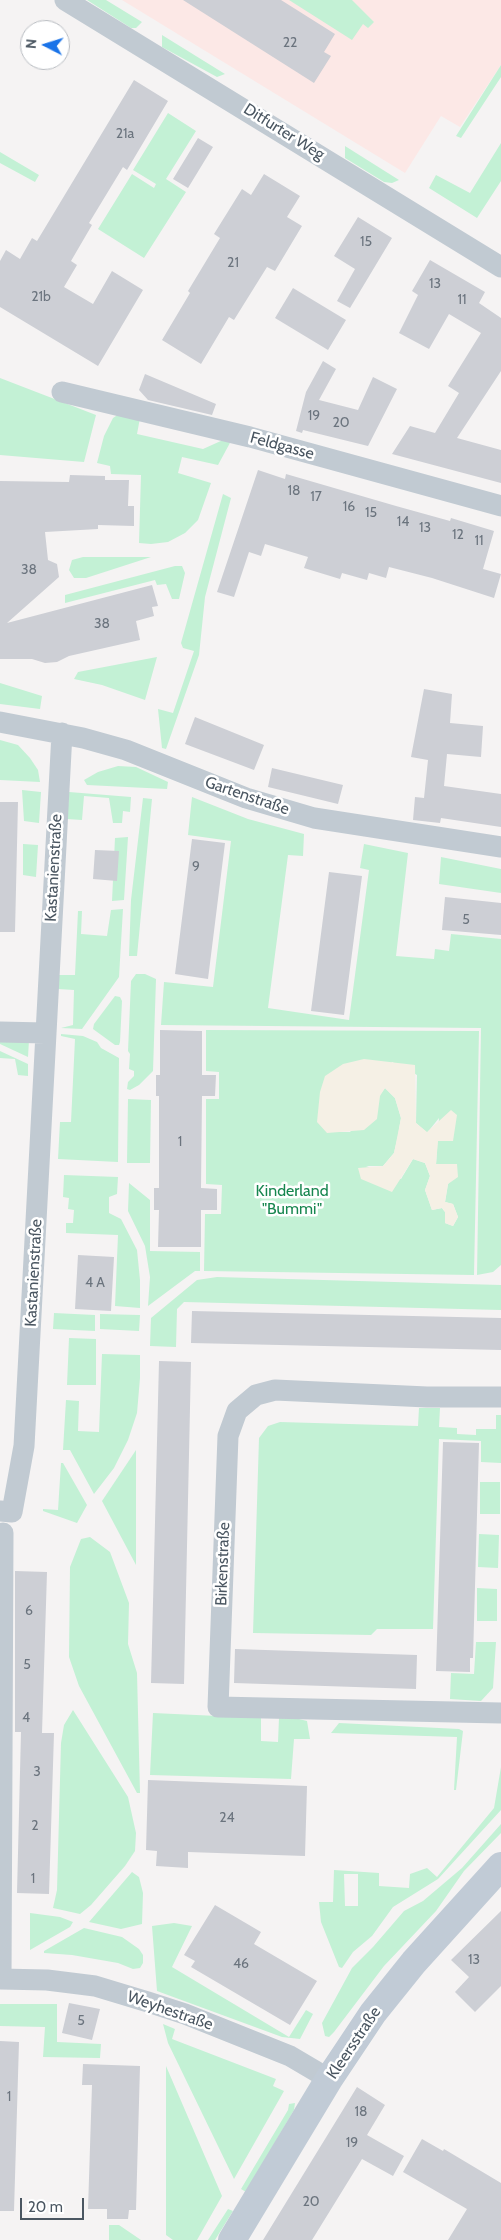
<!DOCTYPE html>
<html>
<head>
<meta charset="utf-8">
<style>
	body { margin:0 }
	#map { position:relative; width:501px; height:2240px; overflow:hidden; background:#f5f3f3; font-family:Cabin,sans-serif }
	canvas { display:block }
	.north { position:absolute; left:20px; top:20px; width:50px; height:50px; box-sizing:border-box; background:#fff; border:1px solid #b7bbc0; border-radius:50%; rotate:275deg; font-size:14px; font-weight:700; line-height:20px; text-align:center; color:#4a5661 }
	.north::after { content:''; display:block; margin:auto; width:18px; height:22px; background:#1a73e8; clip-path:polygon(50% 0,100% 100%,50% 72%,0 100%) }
	.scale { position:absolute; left:20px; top:2198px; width:64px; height:22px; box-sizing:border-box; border:2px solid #4a5661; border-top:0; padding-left:6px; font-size:15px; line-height:18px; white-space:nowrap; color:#4a5661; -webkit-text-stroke:4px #fff; paint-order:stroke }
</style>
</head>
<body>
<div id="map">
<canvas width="501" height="2240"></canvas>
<div class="north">N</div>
<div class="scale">20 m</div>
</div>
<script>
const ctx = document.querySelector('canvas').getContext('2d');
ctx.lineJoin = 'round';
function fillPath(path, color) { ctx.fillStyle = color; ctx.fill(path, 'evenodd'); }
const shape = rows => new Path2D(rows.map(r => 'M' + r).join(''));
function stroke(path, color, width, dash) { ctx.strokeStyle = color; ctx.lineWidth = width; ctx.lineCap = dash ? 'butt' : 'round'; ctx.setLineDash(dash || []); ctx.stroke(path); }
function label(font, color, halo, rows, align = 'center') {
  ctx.font = font + ' Cabin,sans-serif'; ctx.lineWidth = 5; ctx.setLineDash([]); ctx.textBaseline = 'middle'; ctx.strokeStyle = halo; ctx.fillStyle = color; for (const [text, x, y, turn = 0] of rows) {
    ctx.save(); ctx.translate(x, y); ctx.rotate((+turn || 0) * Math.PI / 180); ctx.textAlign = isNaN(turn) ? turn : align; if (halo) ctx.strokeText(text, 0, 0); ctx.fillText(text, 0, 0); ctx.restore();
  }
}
fillPath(shape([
	[122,0,501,0,501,65,460,127,441,116,405,173]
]), '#fce8e6');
fillPath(shape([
	[87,0,106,0,142,22,136,28,131,28],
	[289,0,352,0,374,22,368,28,363,24,352,40],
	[162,35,225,74,217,77,162,47],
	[501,65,501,77,461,138,456,136],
	[168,113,196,131,166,179,186,192,144,258,98,229,132,174,154,188,156,184,133,170],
	[501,143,501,181,477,218,429,188,436,175,470,193],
	[345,146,399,180,392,183,384,182,345,158],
	[0,152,39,175,35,182,0,163],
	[0,378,96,415,84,462,0,455],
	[122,412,140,418,137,434,203,449,223,440,231,441,218,465,182,457,178,473,211,483,198,520,185,533,168,542,151,544,139,543,141,475,111,474,110,466,97,463,104,436,113,418],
	[223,494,231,498,205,597,199,655,166,749,162,748,158,709,173,713,194,651,183,648,181,643],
	[83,557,151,557,86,578,74,578,69,570,72,560],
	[175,566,182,566,185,573,179,599,172,599,166,584,157,585,155,580,65,603,65,595],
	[157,657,145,700,102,685,74,679,78,672],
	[0,683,42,696,40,709,0,704],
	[0,740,18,745,30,758,38,770,40,782,0,780],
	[118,766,136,767,168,782,167,789,87,785,84,780,98,772],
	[22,790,41,792,39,823,24,821],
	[69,792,131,797,130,812,123,811,122,823,113,823,109,798,84,796,82,820,67,819],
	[192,797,248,819,304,834,303,856,288,855,268,1008,349,1020,369,870,360,868,364,844,408,853,396,956,434,959,435,949,449,951,451,934,501,939,501,1265,493,1272,477,1275,481,1028,161,1025,164,982,213,987,231,841,188,835],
	[143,798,152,799,137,956,129,956,131,900],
	[128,837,124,900,112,901,115,838],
	[23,844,38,845,36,877,23,875],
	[441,857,501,869,501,893,439,884],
	[123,909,119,977,82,1029,61,1028,73,1025,74,990,58,989,59,975,75,975,78,911,82,911,81,934,107,936,111,910],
	[136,974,145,974,156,979,153,1071,139,1085,130,1090,127,1089,128,1082,134,1076,134,1071,129,1069,130,1054,128,1051,131,981],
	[115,996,120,997,122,1001,120,1042,119,1045,115,1045,93,1029,94,1024],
	[206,1030,479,1031,474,1275,204,1271,205,1214,221,1214,222,1185,206,1184,206,1099,219,1099,219,1072,206,1071],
	[392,1062,417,1075,416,1123,427,1133,439,1118,436,1165,456,1164,448,1184,445,1202,453,1204,458,1217,453,1226,445,1223,445,1212,442,1208,432,1210,425,1190,430,1176,425,1163,413,1159,401,1179,366,1166,383,1166,394,1153,398,1136,401,1118,395,1098,385,1088,350,1132,339,1132],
	[61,1034,83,1036,97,1042,101,1048,119,1058,118,1162,58,1159,60,1122,71,1122,75,1039,61,1036],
	[0,1038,29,1040,28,1057,0,1044],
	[0,1051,28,1064,28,1076,18,1075,15,1059,0,1058],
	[128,1099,151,1100,150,1163,127,1163],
	[64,1175,118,1177,117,1194,109,1197,109,1213,121,1219,137,1250,140,1280,140,1308,115,1306,118,1235,66,1233,66,1223,73,1223,74,1210,68,1209,69,1198,63,1197],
	[129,1183,150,1200,150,1251,200,1252,200,1271,195,1271,148,1306,150,1277,145,1246,128,1211],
	[217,1277,501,1285,501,1310,184,1302,177,1309,176,1347,150,1346,151,1318,197,1280],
	[54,1313,95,1315,95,1331,53,1329],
	[100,1314,140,1315,139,1331,100,1329],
	[69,1338,96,1339,96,1385,67,1385],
	[102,1354,140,1355,140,1378,137,1413,128,1440,114,1468,94,1494,70,1450,63,1450,66,1400,79,1401,78,1431,99,1432],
	[419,1408,440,1408,439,1427,457,1428,457,1434,476,1435,476,1429,496,1429,496,1415,501,1415,501,1463,481,1462,481,1441,439,1439,433,1629,377,1629,371,1635,253,1633,259,1438,268,1426,280,1422,418,1426],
	[136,1450,136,1565,102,1501],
	[61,1463,63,1463,87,1505,77,1523,43,1511,43,1509,58,1510],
	[480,1482,500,1482,500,1514,480,1514],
	[479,1534,499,1535,498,1568,478,1567],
	[90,1537,110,1552,129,1603,128,1644,137,1673,140,1793,137,1793,79,1686,69,1657,70,1567,81,1539],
	[477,1588,497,1589,497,1621,477,1621],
	[476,1642,496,1642,493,1688,481,1701,450,1699,451,1673,474,1674],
	[73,1710,128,1797,136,1833,135,1851,125,1866,91,1905,80,1914,53,1908,57,1890,61,1743,64,1725],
	[153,1713,261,1718,261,1741,278,1742,279,1718,299,1719,307,1721,310,1739,294,1739,291,1779,150,1775],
	[339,1723,459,1729,463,1731,456,1790,454,1790,457,1737,331,1733],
	[501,1767,501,1810,438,1879,393,1907,372,1936,353,1952,342,1968,339,1967,321,1922,319,1902,333,1902,334,1870,379,1873,379,1886,409,1888,410,1874,427,1868,437,1877,494,1808],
	[344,1874,358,1874,358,1906,345,1906],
	[501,1824,501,1833,464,1871,436,1911,384,1966,334,2032,329,2037,325,2036,322,2023,352,1968,373,1947,404,1911,423,1901,462,1868],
	[132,1872,139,1877,143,1893,142,1924,121,1929,89,1922],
	[30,1913,60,1917,73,1922,70,1927,30,1950],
	[174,1923,192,1926,172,1967,289,2037,306,2010,313,2014,300,2039,282,2037,157,1991,152,1926],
	[84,1928,122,1937,139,1949,143,1955,143,1963,140,1968,133,1969,118,1963,72,1955,44,1953,44,1951],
	[0,2004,57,2004,57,2042,101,2044,100,2058,43,2057,45,2027,0,2026],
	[163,2024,175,2029,172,2039,276,2079,273,2086,284,2091,234,2179,168,2043],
	[166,2066,222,2196,197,2240,173,2240,166,2235],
	[295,2103,294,2110,246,2192,241,2189,288,2110,289,2104],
	[228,2209,233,2211,215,2240,208,2240],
	[109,2225,119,2225,141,2240,109,2240]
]), '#c3f1d5');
fillPath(shape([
	[364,1059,415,1065,416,1123,427,1132,451,1110,457,1115,453,1141,438,1141,436,1164,457,1164,458,1177,448,1184,445,1202,453,1204,458,1217,453,1226,445,1223,445,1212,442,1208,432,1210,425,1190,430,1176,425,1163,413,1159,392,1192,361,1179,358,1168,383,1166,394,1153,401,1118,395,1098,385,1088,380,1096,377,1119,364,1130,327,1133,317,1122,320,1092,325,1076,343,1064]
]), '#f5f0e5');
fillPath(shape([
	[183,0,281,0,335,34,324,52,331,56,314,83],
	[134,80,168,101,127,170,123,167,89,223,92,225,71,261,77,265,64,287,93,304,112,271,143,290,98,366,0,307,0,261,6,250,20,259,32,238,37,241],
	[198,138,213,147,188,188,173,179],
	[264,174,300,196,287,217,302,226,275,271,267,267,234,320,229,317,201,364,162,340,190,293,188,291,220,238,214,234,242,189,251,195],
	[358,217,392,238,350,308,337,301,355,269,334,256],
	[430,260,485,292,479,303,501,318,501,371,457,438,501,450,501,483,392,454,410,426,435,433,459,393,448,386,481,333,449,314,429,349,399,333,418,295,412,291],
	[293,288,346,320,328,350,275,318],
	[323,361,336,369,319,400,358,410,373,377,397,389,368,446,303,430,302,433,296,431,306,392],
	[145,374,216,404,212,415,148,400,139,390],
	[258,470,285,479,286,474,396,506,450,521,451,518,494,531,483,569,501,574,494,598,432,578,389,567,386,578,369,573,367,580,342,573,340,579,304,568,308,557,265,544,261,556,249,552,234,597,217,592],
	[70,475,105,476,105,480,129,480,128,506,134,506,134,526,98,525,98,529,45,532,48,560,57,564,59,577,7,623,152,585,158,606,152,607,154,616,136,621,140,640,69,656,57,662,45,663,32,659,0,659,0,481,69,482],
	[424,689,452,694,450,723,483,726,481,757,447,754,444,786,501,794,501,827,441,818,440,823,413,820,415,797,424,798,428,760,411,757],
	[195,717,264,745,254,770,185,744],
	[272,768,343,785,338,804,268,787],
	[0,802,18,802,15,932,0,932],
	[192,839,225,843,208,979,175,974],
	[95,850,119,851,117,881,93,879],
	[329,872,362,876,344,1015,311,1011],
	[445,897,501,903,501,935,442,930],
	[160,1030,202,1031,202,1075,216,1075,215,1096,202,1096,201,1188,217,1189,217,1210,201,1210,201,1247,158,1247,159,1210,154,1210,154,1188,159,1188,159,1096,156,1096,156,1075,160,1075],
	[78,1255,114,1257,111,1311,75,1309],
	[192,1311,501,1318,501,1350,191,1343],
	[159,1361,191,1362,184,1684,151,1683],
	[443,1442,479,1443,473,1658,470,1658,470,1672,436,1671],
	[15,1571,47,1572,42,1733,54,1733,49,1894,17,1893,21,1732,15,1732],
	[235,1649,417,1655,416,1689,234,1683],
	[148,1780,307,1786,305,1856,188,1852,188,1868,156,1866,157,1851,146,1850],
	[215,1905,261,1932,254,1944,317,1981,290,2025,191,1967,195,1961,184,1955],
	[501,1911,501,1986,475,2012,455,1992,469,1977,451,1960],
	[69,2003,100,2009,92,2040,62,2033],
	[0,2041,19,2042,14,2211,0,2211],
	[83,2064,140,2066,136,2210,129,2210,128,2219,107,2219,107,2209,88,2209,92,2085,82,2085],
	[357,2087,385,2105,367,2135,404,2156,393,2176,362,2159,312,2240,263,2240],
	[422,2139,443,2151,444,2149,501,2183,501,2240,448,2240,467,2209,403,2172]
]), '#cdcfd5');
stroke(shape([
	[65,0,501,267],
	[62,392,250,437,501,506],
	[0,722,83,738,126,750,246,798,314,818,501,847],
	[0,1032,45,1033],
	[501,1397,427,1397,275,1390,256,1395,237,1411,228,1436,218,1707,501,1713],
	[0,1511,12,1512,24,1446,62,733],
	[0,1979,47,1980,95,1986,148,2002,185,2014,290,2056,329,2079],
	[1,1979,3,1533]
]), '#c1cad2', 21);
stroke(shape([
	[232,2240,329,2079,373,2013,414,1962,501,1866]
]), '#c1cbd6', 28);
label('14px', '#6b747e', null, [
	["22",290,43],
	["21a",125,134],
	["15",366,242],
	["21",233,263],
	["13",435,284],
	["21b",41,297],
	["11",462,300],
	["19",314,416],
	["20",341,423],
	["18",294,491],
	["17",316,497],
	["16",349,507],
	["15",371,513],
	["14",403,522],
	["13",425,528],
	["12",458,535],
	["11",479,541],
	["38",29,570],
	["38",102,624],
	["9",196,867],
	["5",466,920],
	["1",180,1142],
	["4 A",95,1283],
	["6",29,1611],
	["5",27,1665],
	["4",26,1718],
	["3",37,1772],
	["24",227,1818],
	["2",35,1826],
	["1",33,1879],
	["13",474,1960],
	["46",241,1964],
	["5",81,2021],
	["1",9,2097],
	["18",361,2112],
	["19",352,2143],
	["20",311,2202]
]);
label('16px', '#4a5661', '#fff', [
	["Ditfurter Weg",284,132,32],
	["Feldgasse",282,446,15],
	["Gartenstraße",247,796,19],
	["Kastanienstraße",54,868,-87],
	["Kastanienstraße",34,1273,-87],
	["Birkenstraße",223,1564,-88],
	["Weyhestraße",170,2011,19],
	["Kleersstraße",354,2043,-56]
]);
label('16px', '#17864f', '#fff', [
	["Kinderland",292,1191],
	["\"Bummi\"",292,1209]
]);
</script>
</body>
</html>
